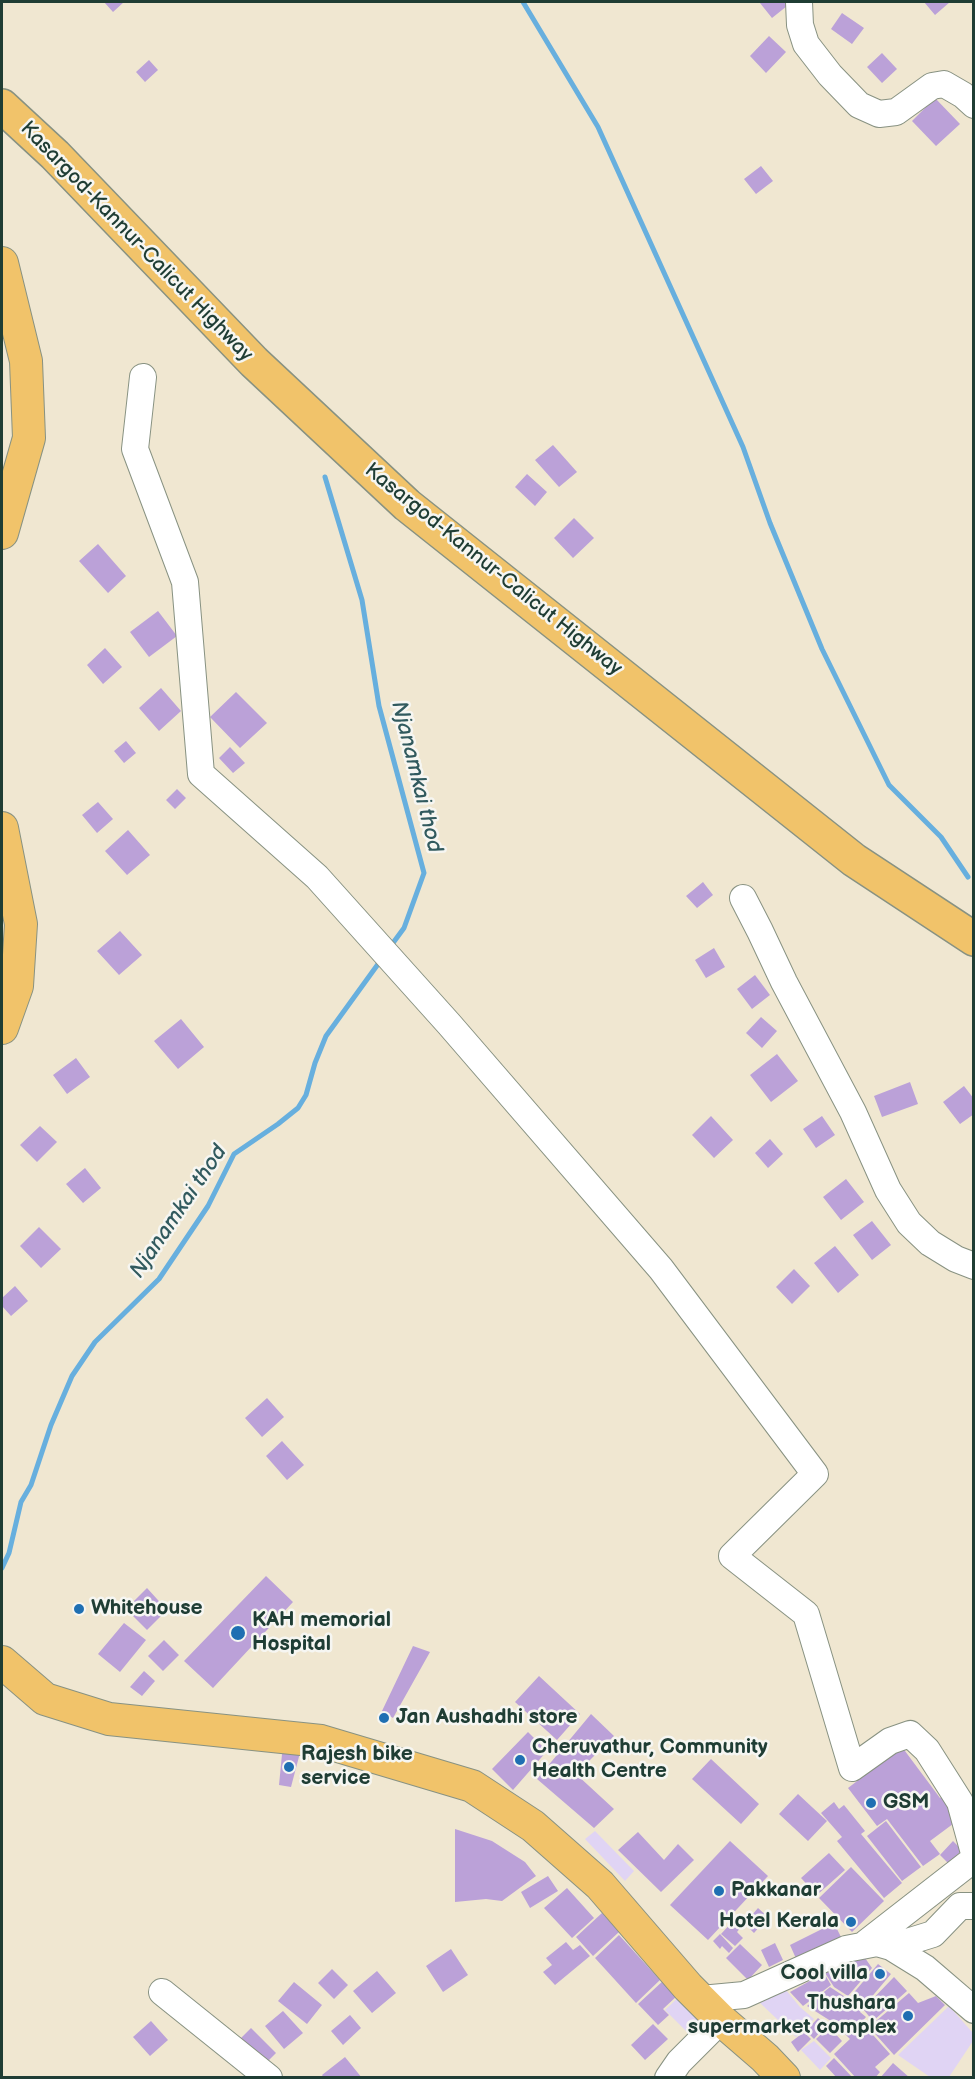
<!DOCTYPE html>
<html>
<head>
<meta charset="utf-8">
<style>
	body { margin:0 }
	#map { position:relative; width:975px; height:2079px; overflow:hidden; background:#f0e7d1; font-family:"Balsamiq Sans",sans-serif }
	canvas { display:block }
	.frame { position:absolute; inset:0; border:3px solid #1f3d34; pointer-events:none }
</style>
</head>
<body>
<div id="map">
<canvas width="975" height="2079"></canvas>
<div class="frame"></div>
</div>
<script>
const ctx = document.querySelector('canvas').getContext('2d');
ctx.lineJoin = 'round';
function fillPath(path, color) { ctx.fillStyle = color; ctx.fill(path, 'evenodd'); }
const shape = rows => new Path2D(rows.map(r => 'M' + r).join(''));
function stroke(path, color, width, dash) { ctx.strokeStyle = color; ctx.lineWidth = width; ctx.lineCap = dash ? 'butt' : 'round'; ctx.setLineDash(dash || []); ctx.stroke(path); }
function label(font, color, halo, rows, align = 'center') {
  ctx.font = font + ' "Balsamiq Sans",sans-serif'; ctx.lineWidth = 5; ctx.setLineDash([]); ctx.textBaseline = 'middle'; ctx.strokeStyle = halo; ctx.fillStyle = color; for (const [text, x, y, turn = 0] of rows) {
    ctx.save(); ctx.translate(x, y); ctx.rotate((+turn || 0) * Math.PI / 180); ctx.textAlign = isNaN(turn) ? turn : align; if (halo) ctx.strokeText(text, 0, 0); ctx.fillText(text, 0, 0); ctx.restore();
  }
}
fillPath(shape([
	[595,1831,634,1871,625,1881,585,1839],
	[786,1990,800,2007,814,2019,796,2037,759,2002],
	[683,1993,713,2024,696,2041,665,2010],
	[949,2006,973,2033,973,2041,949,2077,930,2077,898,2055],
	[814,2041,831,2058,820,2070,801,2050]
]), '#e0d4f4');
stroke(shape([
	[523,2,598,127,743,447,770,523,822,649,889,785,941,837,968,877],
	[325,477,362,600,379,706,424,873,404,928,390,947],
	[2,1568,9,1553,21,1502,31,1485,51,1425,72,1376,95,1342,159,1279,208,1206,234,1154,278,1124,298,1108,306,1095,315,1063,326,1036,381,960]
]), '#67afde', 5);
fillPath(shape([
	[104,2,124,2,113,12],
	[761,2,792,2,772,18,760,3],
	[924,2,950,2,935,15],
	[842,13,864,28,852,44,831,29],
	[769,36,786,52,766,73,750,56],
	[882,53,897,69,882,83,867,67],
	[149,60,158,70,145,82,136,72],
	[935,98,960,124,936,146,912,121],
	[761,166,773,181,756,194,744,179],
	[553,445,577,472,559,487,535,460],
	[527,474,547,492,535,506,515,487],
	[574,518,594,538,573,558,554,538],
	[98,544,126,576,108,593,79,561],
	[158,611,177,636,149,657,130,632],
	[105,648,122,667,103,684,87,665],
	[161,688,181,711,159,731,139,708],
	[236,692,267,723,240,748,210,717],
	[126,741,136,753,124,763,114,751],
	[230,747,245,763,233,773,219,758],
	[177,789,186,798,175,809,166,800],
	[98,802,113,819,97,833,82,815],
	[128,830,150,855,127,875,105,851],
	[703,882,713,895,697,908,686,896],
	[120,931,142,955,119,975,97,951],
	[714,948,725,967,706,978,695,960],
	[755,975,770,995,752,1009,737,989],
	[761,1017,777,1031,762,1048,746,1033],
	[181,1019,204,1047,178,1069,154,1041],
	[777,1054,798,1081,771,1102,750,1075],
	[76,1058,90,1077,67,1094,53,1075],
	[910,1082,918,1104,882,1117,874,1096],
	[964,1086,974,1099,974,1114,960,1124,943,1102],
	[711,1116,733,1140,714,1158,692,1135],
	[822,1116,835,1135,816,1148,803,1129],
	[40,1126,57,1142,37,1162,20,1145],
	[770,1139,783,1154,768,1168,755,1153],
	[85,1168,101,1188,83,1203,66,1184],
	[846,1179,864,1202,841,1220,823,1197],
	[872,1221,891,1245,872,1260,853,1235],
	[39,1227,61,1249,41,1268,20,1246],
	[835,1246,859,1275,838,1293,814,1263],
	[794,1269,810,1286,792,1304,776,1287],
	[15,1286,28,1301,11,1316,2,1306,2,1298],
	[267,1398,284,1417,262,1437,245,1418],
	[282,1441,304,1465,287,1480,266,1456],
	[266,1576,293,1602,213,1688,184,1661],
	[147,1588,167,1610,147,1630,126,1609],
	[124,1623,146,1640,120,1672,98,1654],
	[164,1640,179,1655,163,1671,148,1656],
	[413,1646,430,1652,393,1718,382,1711],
	[144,1671,155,1681,142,1696,130,1687],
	[539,1676,580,1714,557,1740,515,1702],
	[591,1714,614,1736,576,1774,614,1809,594,1828,537,1779],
	[528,1732,547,1751,513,1790,492,1769],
	[283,1744,301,1749,291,1787,279,1785],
	[902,1747,940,1798,944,1795,961,1818,930,1841,940,1854,923,1866,887,1819,877,1826,848,1788],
	[711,1759,759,1804,741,1824,692,1779],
	[798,1794,827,1821,808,1841,779,1814],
	[834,1802,839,1809,844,1805,865,1831,861,1834,902,1883,884,1898,837,1841,842,1837,821,1813],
	[886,1821,921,1867,902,1881,867,1836],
	[455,1829,492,1841,525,1862,536,1876,502,1901,486,1899,455,1902],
	[638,1832,664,1860,678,1844,694,1860,661,1892,618,1850],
	[730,1841,768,1876,708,1940,670,1905],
	[953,1841,962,1850,949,1864,940,1855],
	[829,1853,845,1870,817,1895,801,1878],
	[851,1867,884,1901,852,1932,819,1898],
	[548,1876,558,1891,530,1908,521,1892],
	[567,1888,594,1918,572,1938,544,1908],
	[758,1908,769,1918,763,1924,752,1915],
	[602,1913,619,1932,593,1956,576,1937],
	[749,1913,761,1925,754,1933,742,1921],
	[734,1920,741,1927,737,1932,743,1938,735,1946,721,1934],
	[834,1923,843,1941,798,1963,790,1945],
	[720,1934,733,1948,729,1953,722,1946,720,1949,713,1941],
	[619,1935,660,1980,636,2003,595,1958],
	[566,1942,573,1950,580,1945,590,1956,555,1985,543,1972,552,1965,546,1958],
	[775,1943,783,1960,769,1967,761,1950],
	[740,1944,762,1965,748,1980,726,1958],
	[451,1949,468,1975,443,1992,426,1966],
	[863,1955,872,1968,848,1996,834,1987,825,1973],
	[878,1964,891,1974,864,2006,851,1996],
	[332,1969,348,1985,334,1999,318,1983],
	[377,1971,396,1993,372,2013,353,1991],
	[824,1973,831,1985,803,2006,790,1992],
	[894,1977,907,1991,873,2021,863,2009],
	[664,1980,678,1995,663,2009,669,2015,658,2025,638,2004],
	[294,1982,322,2005,307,2024,278,2001],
	[830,1987,862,2008,860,2012,866,2017,859,2025,853,2021,845,2030,807,2006],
	[909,1993,918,2003,936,1996,945,2005,894,2055,869,2027],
	[283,2011,303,2033,284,2049,265,2026],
	[350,2015,361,2028,343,2045,331,2031],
	[818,2018,826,2025,814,2039,806,2031],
	[151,2021,168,2040,150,2056,133,2037],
	[653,2024,668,2039,645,2060,631,2045],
	[855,2025,860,2030,865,2026,890,2054,875,2067,880,2072,875,2078,856,2078,834,2054,850,2039,845,2034],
	[829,2027,842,2041,830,2053,816,2039],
	[251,2028,276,2053,263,2066,238,2041],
	[804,2032,811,2039,798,2052,791,2042],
	[345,2057,362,2078,324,2078,322,2075],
	[834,2058,853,2078,837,2078,826,2066],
	[893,2063,910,2078,880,2078]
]), '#bba1d8');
const minor = shape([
	[799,2,800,25,806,44,830,75,859,105,879,114,896,112,932,86,944,84,963,95,974,105],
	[143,377,135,449,185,582,201,774,317,877,449,1024,661,1269,815,1474,732,1556,806,1614,852,1768,890,1741,910,1734,927,1750,960,1802,974,1853],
	[743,898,760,931,784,982,853,1112,888,1190,909,1223,930,1243,956,1259,974,1266],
	[866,1943,974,1859],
	[891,1947,933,1934,960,1906,974,1906],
	[162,1992,269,2078],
	[701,1999,744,1995,846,1949,877,1943,891,1947,925,1968,974,2010],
	[668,2078,679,2062,721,2020]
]);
const major = shape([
	[2,263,26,361,29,438,2,533],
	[2,828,21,924,17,986,2,1028],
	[2,1662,45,1699,109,1719,321,1741,472,1786,533,1826,600,1885,688,1987,721,2020,765,2058,784,2078]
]);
const highway = shape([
	[2,106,55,155,254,362,407,505,854,860,974,939]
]);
stroke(minor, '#889282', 28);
stroke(major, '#889282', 34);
stroke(highway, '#889282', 36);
stroke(minor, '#fff', 26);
stroke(major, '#f1c36a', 32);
stroke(highway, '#f1c36a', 33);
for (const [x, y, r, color] of [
	[79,1609,6,"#1f6fb2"],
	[238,1633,8,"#1f6fb2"],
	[384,1718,6,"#1f6fb2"],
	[520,1760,6,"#1f6fb2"],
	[289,1767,6,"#1f6fb2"],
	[871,1803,6,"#1f6fb2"],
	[719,1891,6,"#1f6fb2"],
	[851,1922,6,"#1f6fb2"],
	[880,1974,6,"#1f6fb2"],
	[908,2016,6,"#1f6fb2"]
]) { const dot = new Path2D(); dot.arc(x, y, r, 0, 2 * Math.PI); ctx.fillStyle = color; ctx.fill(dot); stroke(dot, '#f6f6f2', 2); }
label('21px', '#1f3d34', '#f6f6f2', [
	["Kasargod-Kannur-Calicut Highway",136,242,46],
	["Kasargod-Kannur-Calicut Highway",493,570,39]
]);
label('bold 21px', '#1f3d34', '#f6f6f2', [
	["Whitehouse",91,1609],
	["KAH memorial",252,1621],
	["Hospital",252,1645],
	["Jan Aushadhi store",396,1718],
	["Cheruvathur, Community",532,1748],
	["Health Centre",532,1772],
	["Rajesh bike",301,1755],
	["service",301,1779],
	["GSM",883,1803],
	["Pakkanar",731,1891],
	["Hotel Kerala",839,1922,"right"],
	["Cool villa",868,1974,"right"],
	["Thushara",896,2004,"right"],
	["supermarket complex",896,2028,"right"]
], 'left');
label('italic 22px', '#315a5e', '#f6f6f2', [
	["Njanamkai thod",416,777,76],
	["Njanamkai thod",179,1212,-56]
]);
</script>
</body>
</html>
